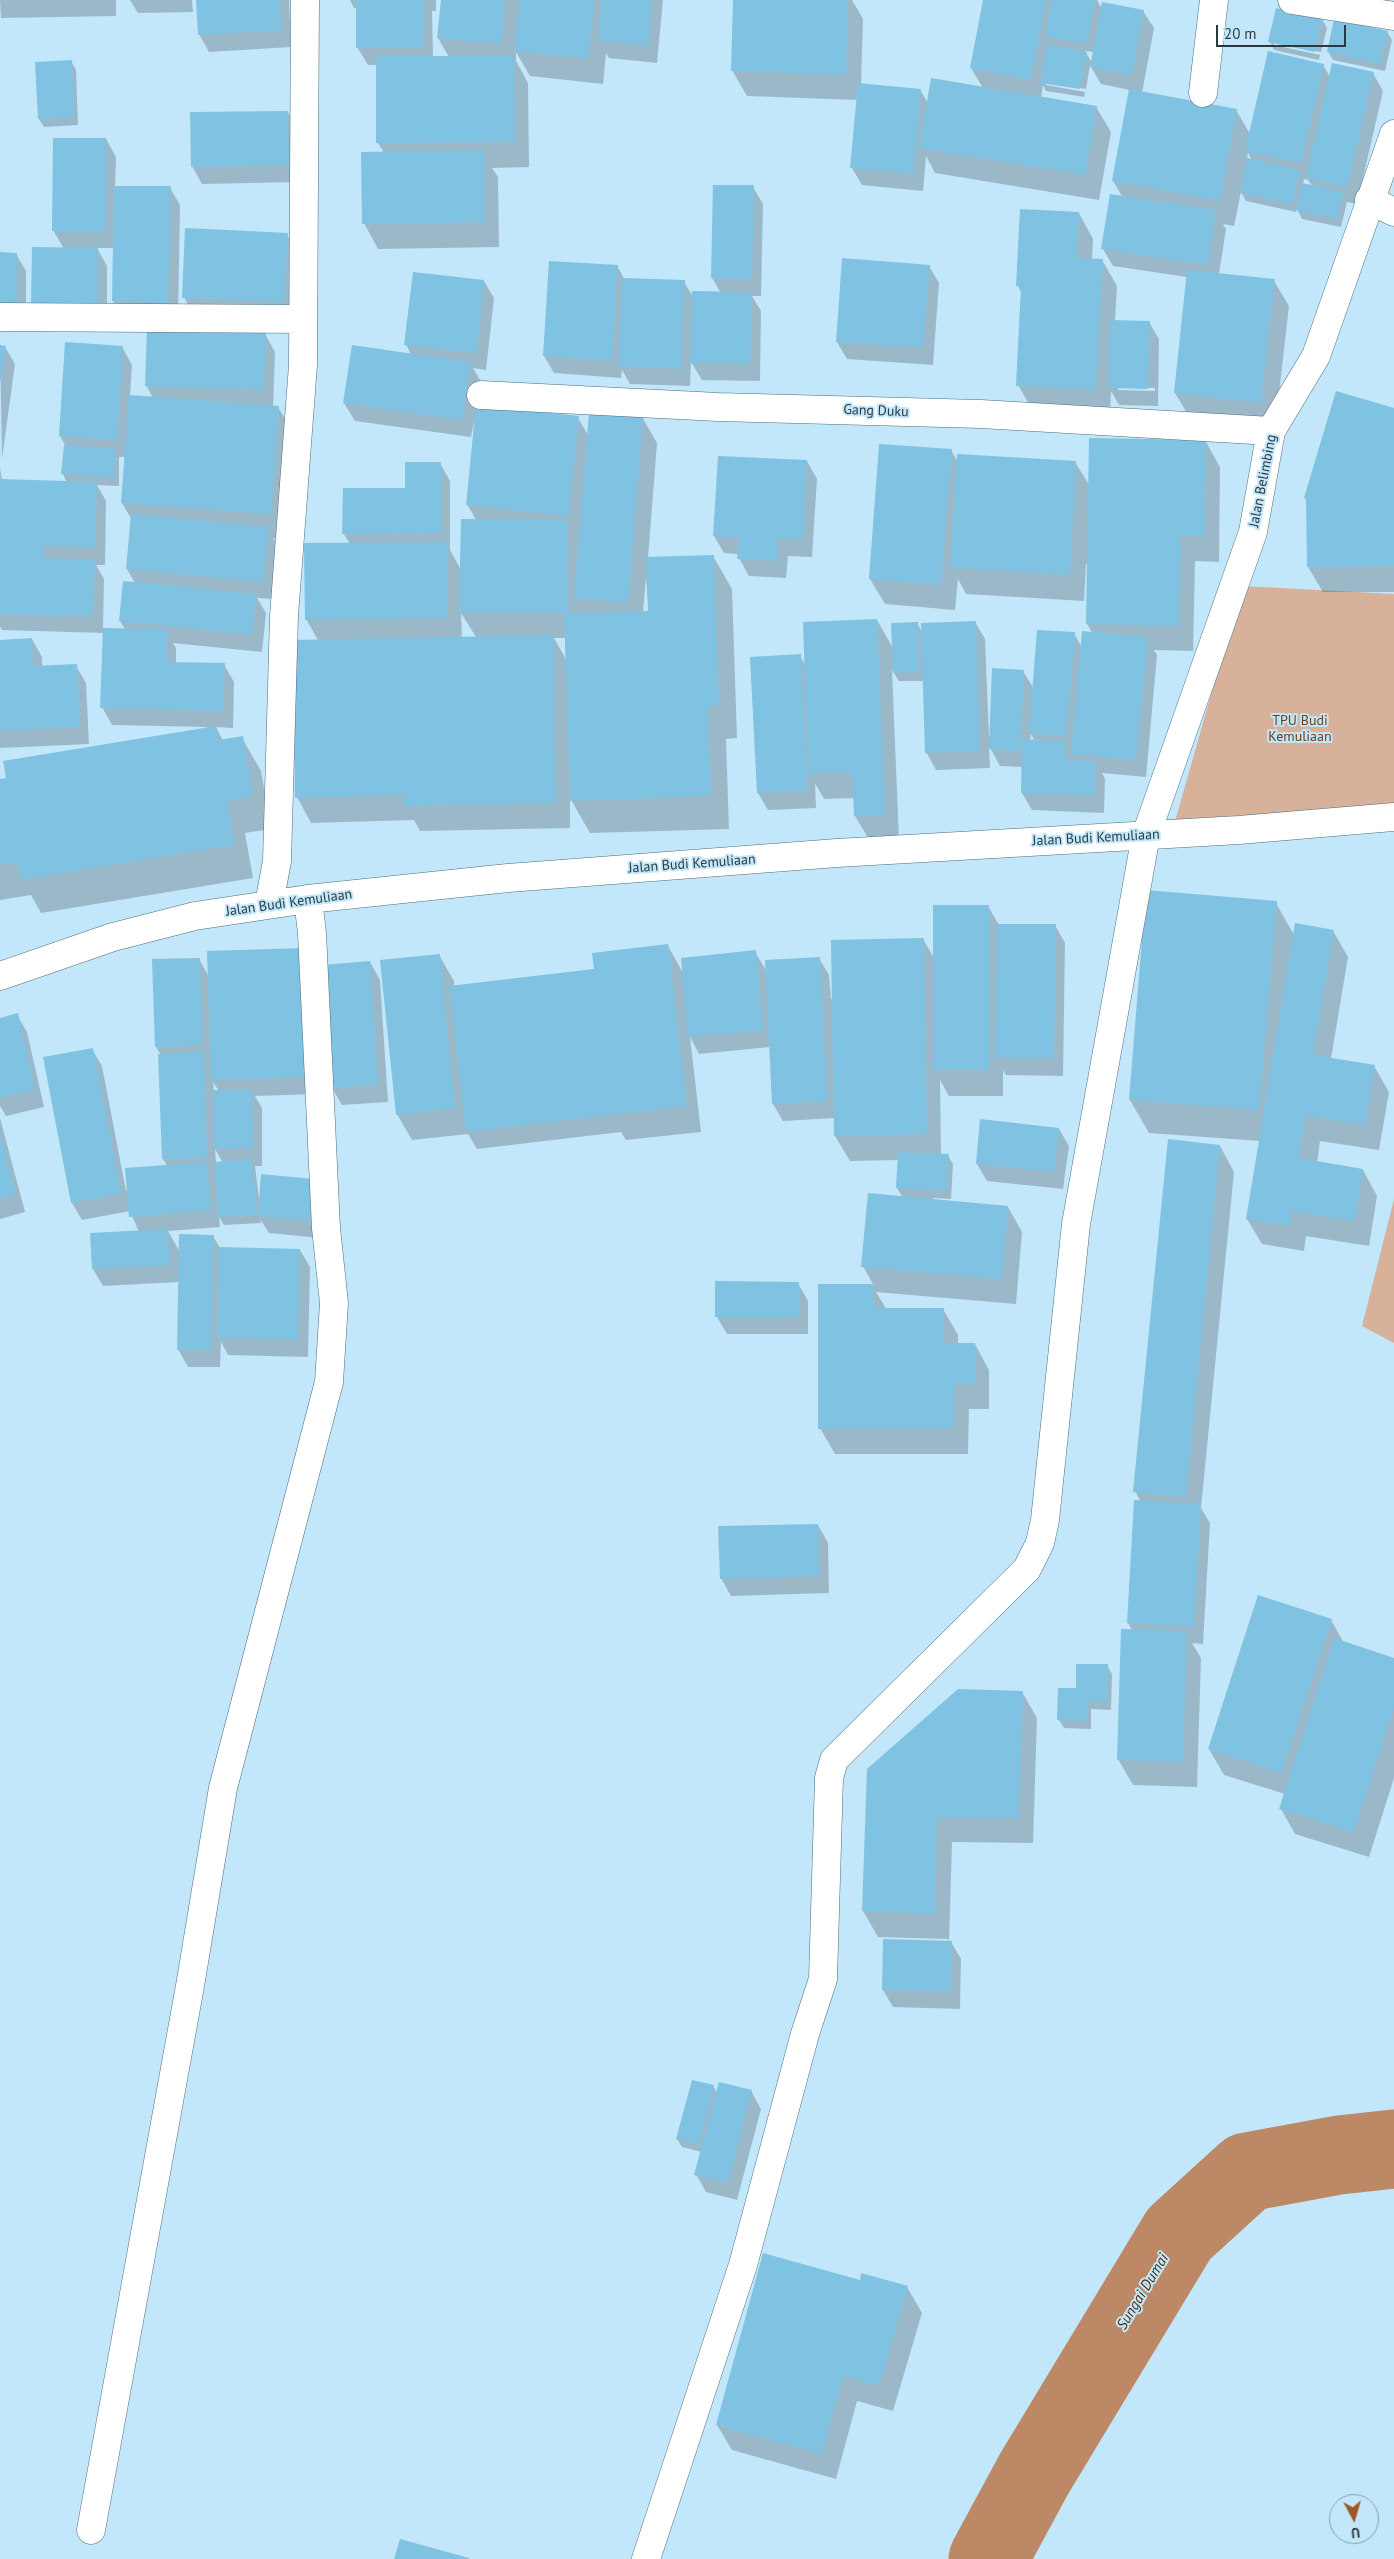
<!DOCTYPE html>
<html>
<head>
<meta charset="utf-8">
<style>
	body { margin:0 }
	#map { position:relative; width:1394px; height:2559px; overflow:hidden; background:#c2e7fa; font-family:"PT Sans",sans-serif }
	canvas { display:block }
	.north { position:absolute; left:1329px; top:2494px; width:50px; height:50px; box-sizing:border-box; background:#c2e7fa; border:1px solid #85a1b0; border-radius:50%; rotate:174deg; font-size:14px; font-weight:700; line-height:20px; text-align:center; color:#2a3940 }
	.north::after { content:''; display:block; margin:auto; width:18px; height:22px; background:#9c5a28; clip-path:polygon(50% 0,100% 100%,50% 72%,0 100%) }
	.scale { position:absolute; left:1216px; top:25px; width:130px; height:22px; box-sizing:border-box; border:2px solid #2a3940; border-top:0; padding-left:6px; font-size:15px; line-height:18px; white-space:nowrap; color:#2a3940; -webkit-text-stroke:4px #c2e7fa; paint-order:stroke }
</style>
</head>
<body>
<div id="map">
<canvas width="1394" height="2559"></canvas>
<div class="north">U</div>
<div class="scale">20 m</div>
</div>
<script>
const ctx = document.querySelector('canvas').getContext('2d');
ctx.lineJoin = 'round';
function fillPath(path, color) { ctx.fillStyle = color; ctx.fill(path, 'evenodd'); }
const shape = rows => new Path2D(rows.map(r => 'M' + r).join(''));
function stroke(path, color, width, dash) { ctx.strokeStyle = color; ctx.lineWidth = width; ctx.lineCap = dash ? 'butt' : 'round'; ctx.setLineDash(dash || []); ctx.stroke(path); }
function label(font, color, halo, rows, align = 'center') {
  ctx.font = font + ' "PT Sans",sans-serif'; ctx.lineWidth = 4; ctx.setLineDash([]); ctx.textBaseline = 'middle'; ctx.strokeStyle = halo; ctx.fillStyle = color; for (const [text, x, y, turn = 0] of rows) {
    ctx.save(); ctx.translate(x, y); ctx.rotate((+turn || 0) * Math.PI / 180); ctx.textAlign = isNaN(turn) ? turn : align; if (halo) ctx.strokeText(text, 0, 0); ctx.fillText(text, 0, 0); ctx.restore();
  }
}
fillPath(shape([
	[1242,586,1394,594,1394,817,1172,832],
	[1394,1199,1394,1343,1362,1326]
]), '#d7b199');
fillPath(shape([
	[0,0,116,0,116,16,1,18],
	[130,0,192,0,193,12,138,13],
	[197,0,289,0,291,47,209,52,199,34],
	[350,0,436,0,436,11,432,11,433,57,449,57,438,38,442,0,663,0,657,63,609,58,606,53,603,84,530,76,516,52,516,61,528,83,529,167,492,168,498,177,499,247,378,249,364,223,384,153,378,143,377,65,368,65,357,47,357,8,354,8],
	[734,0,852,0,863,19,861,84,920,90,928,103,983,88,971,68,984,0,1097,0,1102,9,1143,11,1154,28,1142,93,1236,110,1250,134,1323,65,1330,77,1373,73,1383,91,1357,204,1347,202,1341,227,1302,219,1297,209,1296,212,1246,201,1241,192,1234,226,1223,224,1226,229,1219,274,1274,281,1289,306,1275,428,1190,418,1175,393,1187,277,1113,266,1103,249,1123,198,1113,181,1130,90,1101,84,1090,65,1086,89,1046,82,1046,85,1085,92,1084,97,1046,91,1043,85,1041,98,1096,107,1111,132,1099,200,935,173,926,156,923,191,862,185,852,168,858,100,747,96,732,70],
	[1085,51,1094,52,1092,63],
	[1248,153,1252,161,1247,159],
	[1304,179,1308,180,1312,186,1303,184],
	[1322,19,1327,28,1321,52,1274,42,1274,45,1320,55,1319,60,1274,50,1270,42],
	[1387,32,1392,40,1385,71,1333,60,1328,51],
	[71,61,76,70,78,125,44,127,39,119],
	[288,112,298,129,298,182,202,184,192,166],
	[106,139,116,157,115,187,170,188,180,205,178,320,123,318,113,301,114,248,97,248,107,266,107,322,53,230],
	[714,186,753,187,763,204,761,296,752,296,761,311,760,381,702,380,691,362,690,386,630,384,622,370,621,378,554,373,544,356,617,266,625,280,684,282,693,297,721,293,712,278],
	[1079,213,1093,239,1092,260,1102,260,1117,286,1115,321,1149,322,1159,339,1158,406,1119,405,1111,391,1110,415,1033,411,1018,385,1022,294,1018,286],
	[1118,387,1155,388,1155,391,1118,390],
	[287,235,297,252,294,319,194,315,184,297],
	[0,254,16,254,26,271,26,326,0,326],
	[929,266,939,283,933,365,847,359,837,342],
	[484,281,494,298,486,370,473,368,480,380,476,407,578,418,588,435,642,417,657,443,648,558,713,556,732,589,737,738,726,739,729,829,590,833,570,798,570,828,420,831,414,820,311,823,297,797,318,640,306,619,350,544,344,534,440,463,450,481,450,550,461,570,476,520,467,504,476,422,474,422,471,437,355,421,344,403,411,355,406,344],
	[646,578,649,612,643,612],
	[461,613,476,637,462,638],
	[554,638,566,638,567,661],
	[265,334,275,352,273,407,278,407,293,433,285,539,273,538,278,546,273,599,257,598,266,613,262,652,173,643,176,648,176,663,224,665,234,682,233,728,216,727,223,741,242,738,261,771,271,829,245,833,253,878,41,913,31,895,0,900,0,780,209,727,112,725,102,707,104,633,2,630,0,626,0,467,2,481,67,483,63,474,65,445,60,436,122,347,132,365,130,396,153,398,146,385],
	[119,457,125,457,122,503,132,520,127,569,135,583,120,621,125,629,103,629,104,579,96,565,105,565,106,501,97,485,119,486],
	[0,346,5,347,15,364,2,459],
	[1394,410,1394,592,1323,592,1308,567,1307,502,1305,498],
	[1206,442,1220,467,1219,562,1195,561,1193,651,1154,650,1157,655,1146,777,1102,773,1105,779,1104,813,1032,810,1022,793,1023,767,1000,766,989,746,990,768,936,770,926,752,924,681,899,681,892,670,899,840,870,841,855,816,855,798,824,799,815,783,816,808,768,810,758,793,752,658,800,656,806,666,877,620,893,648,917,623,922,632,975,622,985,639,989,736,991,736,1023,671,1034,689,1074,633,1082,648,1093,634,1087,624,1088,564,1086,564,1084,601,966,594,958,579,955,610,885,604,870,579,951,450,958,463,1075,462,1090,486],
	[1031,734,1035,741,1030,741],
	[807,461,817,479,812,557,788,556,786,578,749,576,739,558,739,554,724,553,714,536],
	[32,639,42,657,42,667,76,666,86,683,89,744,0,748,0,641],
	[1276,903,1294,935,1333,931,1348,957,1331,1059,1374,1066,1389,1092,1379,1150,1320,1141,1317,1163,1363,1170,1377,1196,1369,1246,1306,1236,1304,1251,1262,1244,1247,1219,1260,1141,1149,1133,1130,1100],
	[988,906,999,925,1055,925,1065,943,1063,1076,1006,1075,1003,1070,1003,1096,949,1096,940,1080,941,1155,948,1156,953,1164,951,1199,933,1198,933,1200,1008,1207,1022,1232,1016,1304,876,1292,887,1310,943,1309,958,1335,958,1344,975,1344,989,1370,989,1409,969,1409,968,1454,835,1454,820,1428,819,1286,874,1286,863,1266,903,1198,897,1188,899,1160,850,1161,835,1136,835,1118,783,1121,773,1104,770,1047,699,1054,690,1037,701,1132,626,1140,621,1132,477,1149,468,1134,412,1140,397,1114,439,955,454,981,454,986,595,970,668,946,683,973,755,952,767,972,819,958,829,975,831,999,833,999,923,939,934,958],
	[304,950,318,1094,255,1096,262,1108,262,1166,255,1166,259,1199,312,1180,319,1238,269,1233,260,1219,261,1223,224,1225,219,1217,220,1227,168,1231,180,1252,213,1236,220,1248,300,1250,310,1267,308,1357,228,1355,221,1342,220,1367,188,1367,178,1349,179,1282,103,1286,93,1269,139,1232,130,1211,82,1220,72,1203,92,1049,102,1066,126,1191,128,1191,167,1166,163,1159,159,1055,161,1055,156,1047,199,959,209,977],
	[213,1082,219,1091,214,1091],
	[215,1149,223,1163,216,1163],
	[370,962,380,980,388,1102,342,1105,332,1088],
	[17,1015,27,1032,44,1107,6,1116,0,1106,0,1019],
	[0,1118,25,1212,0,1219],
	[1059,1129,1069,1146,1063,1189,987,1181,977,1164],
	[1220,1146,1234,1172,1201,1508,1210,1523,1203,1644,1192,1643,1201,1658,1197,1787,1133,1785,1118,1759,1132,1630,1128,1623,1141,1502,1135,1491],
	[798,1283,808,1301,808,1334,727,1334,717,1317],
	[818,1525,828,1543,829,1593,731,1596,721,1578],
	[1331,1620,1344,1643,1394,1659,1394,1778,1369,1857,1295,1834,1281,1809,1285,1794,1224,1775,1209,1749],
	[1107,1665,1112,1674,1111,1710,1091,1709,1091,1729,1064,1728,1059,1720,1077,1689],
	[1022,1692,1037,1718,1033,1843,952,1842,949,1942,951,1942,961,1959,960,2009,893,2007,883,1990,948,1942,948,1939,878,1937,863,1911,868,1770],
	[713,2086,717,2093,751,2091,761,2109,737,2200,706,2192,696,2174,702,2152,682,2147,677,2139],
	[861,2281,907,2287,922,2313,893,2411,857,2401,836,2479,732,2450,717,2425]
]), '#0003');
stroke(shape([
	[988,2559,1034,2474,1179,2234,1247,2172,1339,2155,1394,2149]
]), '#bd8865', 79);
fillPath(shape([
	[196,0,280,0,282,30,198,35],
	[356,0,423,0,423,47,356,48],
	[441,0,505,0,501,44,437,38],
	[520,0,595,0,588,59,514,51],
	[602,0,652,0,648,46,598,41],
	[733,0,848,0,846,75,731,71],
	[983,0,1046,0,1031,80,970,68],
	[1052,0,1095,0,1087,44,1045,36],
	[1102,2,1144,10,1132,75,1090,67],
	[1276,8,1323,18,1315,52,1268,42],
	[1334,19,1388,31,1380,64,1327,52],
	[1048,45,1087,52,1080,89,1040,83],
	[1268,51,1324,64,1301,163,1245,151],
	[376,56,514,56,515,142,376,143],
	[72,60,74,117,38,119,35,62],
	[1332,63,1374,72,1347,188,1306,178],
	[931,78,1097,106,1085,175,919,148],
	[858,83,921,89,913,174,850,168],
	[1129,89,1237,109,1220,201,1112,181],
	[288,111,289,165,191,167,190,112],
	[53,138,106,138,105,231,52,231],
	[484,150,485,222,362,224,361,152],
	[1247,158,1300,170,1292,204,1240,193],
	[1302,183,1343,192,1337,219,1296,210],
	[713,185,754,185,752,279,711,278],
	[114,186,171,186,168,303,112,301],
	[1110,194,1216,210,1208,265,1101,249],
	[1020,209,1079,212,1077,258,1103,259,1096,390,1016,386,1021,286,1016,286],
	[185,228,288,233,284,302,182,298],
	[32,247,98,248,98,305,31,305],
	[0,252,17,253,17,308,0,309],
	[842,258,930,265,923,348,836,342],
	[549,261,618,265,612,361,543,356],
	[1187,270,1275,279,1261,403,1174,393],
	[413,272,484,280,477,353,404,345],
	[622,278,685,280,681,369,618,366],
	[692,291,752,292,750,364,690,363],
	[1110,320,1150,321,1148,389,1108,388],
	[147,329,266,333,264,390,145,386],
	[65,342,123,346,117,440,59,436],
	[0,345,6,346,1,380,0,380],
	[352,345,470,362,462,420,343,403],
	[1336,391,1394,408,1394,566,1307,567,1306,499,1304,498],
	[129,395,279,406,271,514,121,503],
	[476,405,579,416,568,516,466,505],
	[589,412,643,416,628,603,574,598],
	[1089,438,1206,440,1205,536,1181,536,1179,626,1086,624],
	[879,444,952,449,941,585,869,579],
	[64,445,116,449,114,478,61,474],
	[957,454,1076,461,1070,575,950,568],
	[718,456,807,460,803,540,778,539,777,561,737,559,739,538,713,536],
	[405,462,441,462,441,533,342,534,343,488,405,488],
	[0,479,97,482,95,548,44,546,43,558,95,560,93,616,0,614],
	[131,514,269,527,263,582,126,569],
	[461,519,568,520,567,613,648,611,646,557,714,555,719,706,708,706,711,796,570,801,564,613,459,612],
	[447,542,448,618,305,620,304,543],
	[123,581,257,594,252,635,119,621],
	[877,619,885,815,854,816,852,772,808,774,803,622],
	[976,621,980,751,925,753,921,623],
	[918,622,919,672,893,673,891,623],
	[103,628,167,629,166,662,225,663,223,711,100,708],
	[1037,630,1075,632,1066,736,1029,733],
	[1082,631,1148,637,1136,760,1071,754],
	[553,635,556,803,404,806,404,795,295,798,293,640],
	[32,638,33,666,77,664,80,727,0,731,0,640],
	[801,654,807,791,757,793,750,657],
	[992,668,1024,670,1020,751,989,749],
	[216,726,219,740,243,736,253,796,227,800,235,845,21,880,17,862,0,865,0,779,6,778,3,761],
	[1022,739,1065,741,1065,760,1096,761,1095,796,1021,793],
	[1146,890,1277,901,1259,1110,1129,1100],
	[933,905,989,905,989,1070,933,1070],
	[1295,923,1334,930,1313,1055,1375,1065,1365,1125,1306,1116,1299,1158,1363,1169,1355,1221,1292,1211,1290,1226,1246,1219],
	[997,924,1056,924,1054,1058,995,1058],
	[924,938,927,1134,834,1136,831,940],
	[668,944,687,1106,466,1132,449,986,594,969,592,953],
	[305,948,309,1077,211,1080,207,951],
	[756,950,763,1030,688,1037,681,958],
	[440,954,455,1108,396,1115,380,960],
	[820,957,827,1101,772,1104,765,960],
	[200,958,202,1045,155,1047,152,959],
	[370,961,378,1085,330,1088,322,965],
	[18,1013,35,1090,0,1098,0,1018],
	[93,1048,121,1194,71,1203,43,1057],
	[204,1052,207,1158,162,1159,158,1054],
	[214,1090,252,1090,253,1148,214,1149],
	[980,1119,1059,1128,1054,1172,976,1164],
	[0,1136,16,1194,0,1199],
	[1168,1139,1220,1145,1186,1497,1133,1492],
	[898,1152,949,1154,947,1191,896,1188],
	[252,1159,257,1215,218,1217,215,1162],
	[207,1162,211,1210,129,1217,125,1168],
	[261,1174,313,1179,309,1221,258,1216],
	[868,1193,1008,1206,1002,1279,861,1267],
	[168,1229,170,1265,92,1269,90,1233],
	[179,1234,214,1235,211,1350,177,1350],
	[219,1247,300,1249,298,1340,217,1338],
	[715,1281,799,1282,799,1317,715,1317],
	[818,1284,873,1284,874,1308,944,1308,944,1343,975,1343,975,1383,955,1383,954,1428,818,1429],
	[1134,1500,1201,1504,1194,1627,1127,1623],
	[818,1524,819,1576,720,1579,718,1526],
	[1258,1595,1332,1619,1282,1773,1208,1749],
	[1121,1629,1187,1631,1183,1762,1117,1760],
	[1334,1638,1394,1658,1394,1708,1354,1832,1279,1809],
	[1076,1664,1108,1664,1107,1702,1087,1701,1087,1721,1057,1720,1058,1688,1076,1688],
	[958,1689,1023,1691,1019,1818,937,1817,935,1914,862,1911,867,1769],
	[883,1939,952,1941,951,1991,882,1990],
	[692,2080,714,2085,699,2145,676,2139],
	[719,2082,752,2090,728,2183,694,2175],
	[763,2253,860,2280,861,2273,908,2286,879,2386,843,2376,822,2454,716,2425],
	[400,2539,469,2558,469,2559,394,2559]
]), '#7fc2e1');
const minor = shape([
	[1292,0,1394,16],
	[1203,93,1214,0],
	[1369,200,1394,212],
	[0,317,303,319],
	[481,395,718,407,981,414,1271,431],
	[269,904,277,861,284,616,303,365,305,0],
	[0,976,113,937,195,916,308,899,508,878,837,853,1239,830,1394,817],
	[91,2530,190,1986,223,1788,329,1382,334,1303,326,1228,312,933,308,899],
	[646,2559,743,2265,805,2034,823,1979,829,1778,834,1760,1027,1569,1040,1543,1045,1520,1076,1224,1146,835,1253,532,1271,431,1316,356,1394,134]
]);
stroke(minor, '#4b6c7c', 29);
stroke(minor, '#fff', 28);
label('14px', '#2a3940', '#c2e7fa', [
	["Gang Duku",876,411,2],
	["Jalan Belimbing",1263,481,-79],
	["Jalan Budi Kemuliaan",1096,838,-3],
	["Jalan Budi Kemuliaan",692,864,-4],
	["Jalan Budi Kemuliaan",289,903,-8]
]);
label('14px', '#703d14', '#c2e7fa', [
	["TPU Budi",1300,721],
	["Kemuliaan",1300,737]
]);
label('italic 15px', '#522d12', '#c2e7fa', [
	["Sungai Dumai",1143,2292,-59]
]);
</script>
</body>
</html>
